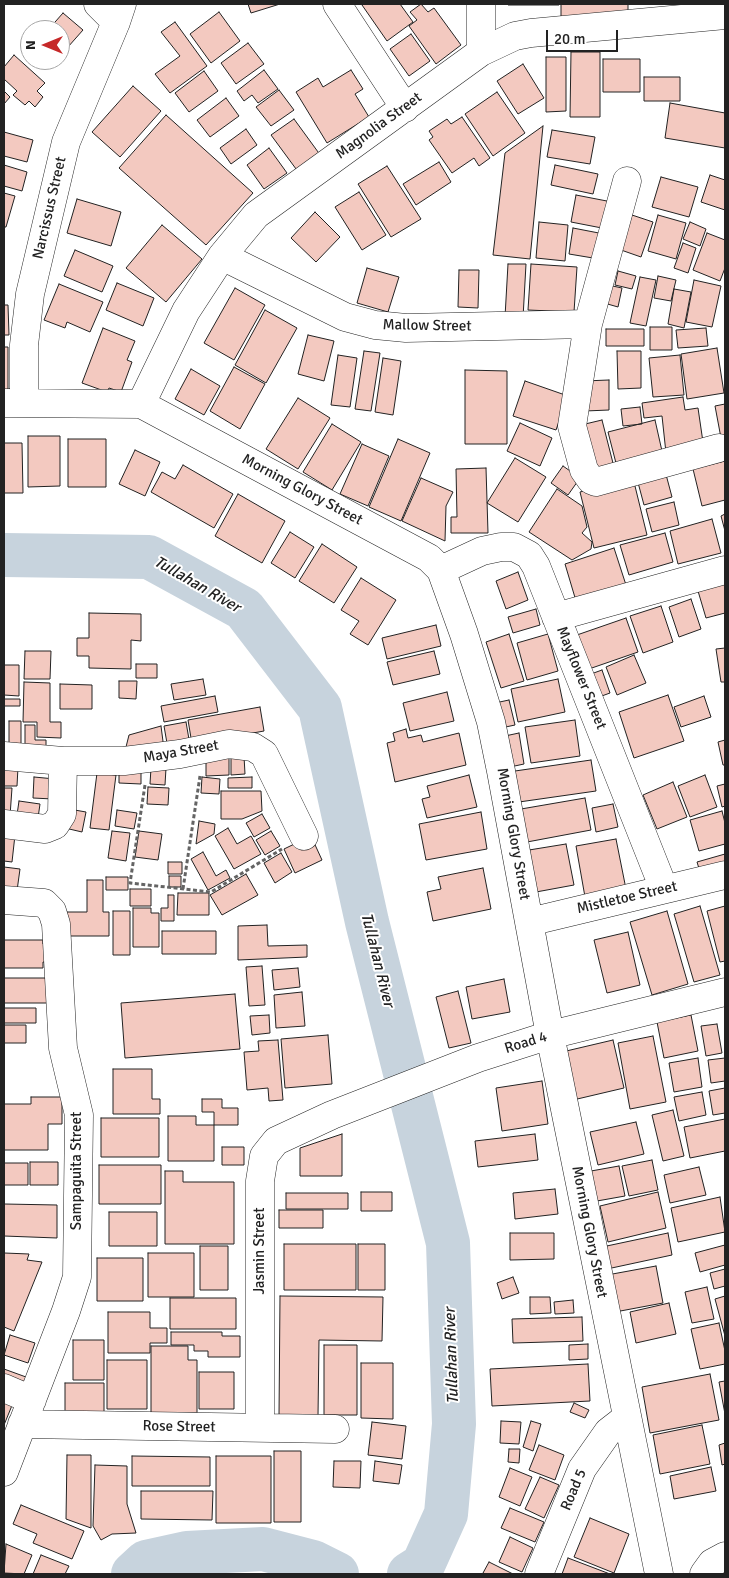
<!DOCTYPE html>
<html>
<head>
<meta charset="utf-8">
<style>
	body { margin:0 }
	#map { position:relative; width:729px; height:1578px; overflow:hidden; background:#fff; font-family:Signika,sans-serif }
	canvas { display:block }
	.frame { position:absolute; inset:0; border:5px solid #222; pointer-events:none }
	.north { position:absolute; left:20px; top:20px; width:50px; height:50px; box-sizing:border-box; background:#fff; border:1px solid #a7a7a7; border-radius:50%; rotate:270deg; font-size:14px; font-weight:700; line-height:20px; text-align:center; color:#222 }
	.north::after { content:''; display:block; margin:auto; width:18px; height:22px; background:#c62828; clip-path:polygon(50% 0,100% 100%,50% 72%,0 100%) }
	.scale { position:absolute; left:546px; top:30px; width:72px; height:22px; box-sizing:border-box; border:2px solid #222; border-top:0; padding-left:6px; font-size:15px; line-height:18px; white-space:nowrap; color:#222; -webkit-text-stroke:4px #fff; paint-order:stroke }
</style>
</head>
<body>
<div id="map">
<canvas width="729" height="1578"></canvas>
<div class="frame"></div>
<div class="north">N</div>
<div class="scale">20 m</div>
</div>
<script>
const ctx = document.querySelector('canvas').getContext('2d');
ctx.lineJoin = 'round';
const shape = rows => new Path2D(rows.map(r => 'M' + r).join(''));
function stroke(path, color, width, dash) { ctx.strokeStyle = color; ctx.lineWidth = width; ctx.lineCap = dash ? 'butt' : 'round'; ctx.setLineDash(dash || []); ctx.stroke(path); }
function fillPath(path, color) { ctx.fillStyle = color; ctx.fill(path, 'evenodd'); }
function label(font, color, halo, rows, align = 'center') {
  ctx.font = font + ' Signika,sans-serif'; ctx.lineWidth = 4; ctx.setLineDash([]); ctx.textBaseline = 'middle'; ctx.strokeStyle = halo; ctx.fillStyle = color; for (const [text, x, y, turn = 0] of rows) {
    ctx.save(); ctx.translate(x, y); ctx.rotate((+turn || 0) * Math.PI / 180); ctx.textAlign = isNaN(turn) ? turn : align; if (halo) ctx.strokeText(text, 0, 0); ctx.fillText(text, 0, 0); ctx.restore();
  }
}
stroke(shape([
	[4,555,149,557,244,609,320,708,367,922,448,1243,454,1424,446,1514,423,1565,409,1574],
	[133,1574,146,1562,187,1553,263,1549,313,1562,337,1574]
]), '#c7d3dd', 44);
const building = shape([
	[248,4,280,4,251,13,248,4],
	[364,4,400,4,413,22,387,41,362,5,364,4],
	[421,4,428,12,434,8,461,45,436,64,409,26,417,20,410,12,421,4],
	[508,4,559,4,559,5,508,5,508,4],
	[561,4,628,4,628,20,561,20,561,4],
	[219,12,240,41,211,63,190,34,219,12],
	[63,13,83,30,60,56,60,30,48,30,63,13],
	[175,22,207,66,170,93,155,74,180,56,161,32,175,22],
	[411,34,430,61,409,76,390,49,411,34],
	[248,43,264,64,236,84,221,63,248,43],
	[571,52,600,52,600,117,570,117,571,52],
	[14,55,45,83,37,91,43,97,35,107,29,101,25,105,13,95,17,91,4,79,4,67,14,55],
	[546,57,566,57,566,111,546,112,546,57],
	[603,59,640,59,640,92,603,92,603,59],
	[523,64,544,98,518,114,497,81,523,64],
	[264,70,278,89,258,103,252,95,244,101,237,91,264,70],
	[351,70,363,89,355,94,369,117,327,143,296,92,318,78,323,87,351,70],
	[204,71,218,91,189,112,175,93,204,71],
	[644,77,680,77,680,101,644,101,644,77],
	[133,86,161,111,120,157,92,132,133,86],
	[279,90,294,110,271,126,256,107,279,90],
	[4,91,10,97,4,104,4,91],
	[497,92,525,133,493,156,465,114,497,92],
	[226,98,239,116,210,137,197,120,226,98],
	[670,103,725,113,725,148,665,138,670,103],
	[166,115,253,193,206,245,119,168,166,115],
	[462,117,490,158,479,166,474,158,452,173,429,140,433,137,429,131,447,119,451,124,462,117],
	[294,119,321,156,299,173,271,135,294,119],
	[543,126,530,259,493,255,505,153,543,126],
	[246,129,257,145,231,164,220,148,246,129],
	[552,130,595,137,590,164,547,157,552,130],
	[4,132,33,140,27,162,4,156,4,132],
	[269,148,287,173,264,189,247,165,269,148],
	[439,162,451,182,416,205,403,184,439,162],
	[4,165,27,172,22,191,4,186,4,165],
	[555,165,598,174,593,194,551,185,555,165],
	[387,166,421,219,391,237,358,184,387,166],
	[710,175,725,180,725,210,701,202,710,175],
	[661,177,698,187,689,217,652,207,661,177],
	[359,192,386,235,362,250,335,207,359,192],
	[4,193,15,196,6,227,4,227,4,193],
	[576,195,612,202,607,229,571,222,576,195],
	[77,199,121,212,111,246,67,233,77,199],
	[315,212,340,237,316,262,291,238,315,212],
	[632,215,653,222,641,257,621,250,632,215],
	[658,215,686,223,676,259,648,251,658,215],
	[539,222,568,225,565,261,536,258,539,222],
	[690,222,706,229,700,246,683,239,690,222],
	[162,225,202,259,166,302,126,268,162,225],
	[573,228,604,234,599,259,569,254,573,228],
	[707,233,725,240,725,268,720,281,693,270,707,233],
	[683,243,696,248,688,273,674,268,683,243],
	[75,250,113,266,102,292,64,276,75,250],
	[508,264,526,264,523,318,505,317,508,264],
	[531,264,577,267,574,312,528,310,531,264],
	[367,268,399,277,388,312,357,303,367,268],
	[459,270,479,270,478,308,458,307,459,270],
	[618,271,636,276,632,289,615,285,618,271],
	[658,276,676,280,671,301,654,298,658,276],
	[640,277,656,280,646,326,630,323,640,277],
	[694,280,721,286,712,327,686,322,694,280],
	[117,283,154,298,143,326,106,310,117,283],
	[59,284,103,302,90,332,67,322,65,328,44,320,59,284],
	[608,285,622,288,618,307,604,303,608,285],
	[235,288,265,305,234,360,204,343,235,288],
	[674,289,691,292,684,328,668,324,674,289],
	[4,305,8,305,9,335,4,335,4,305],
	[265,310,297,328,266,383,235,365,265,310],
	[650,327,672,327,672,350,650,350,650,327],
	[103,328,135,341,127,360,132,362,121,392,109,388,107,392,82,383,103,328],
	[706,328,708,346,678,348,676,330,706,328],
	[606,329,644,329,644,346,606,346,606,329],
	[308,335,334,341,324,381,298,374,308,335],
	[4,347,8,347,8,400,4,400,4,347],
	[717,348,724,393,687,399,681,354,717,348],
	[364,351,380,353,371,411,355,409,364,351],
	[617,351,641,351,641,388,618,389,617,351],
	[338,355,357,358,350,407,331,405,338,355],
	[680,355,684,395,653,397,649,358,680,355],
	[383,358,401,361,393,415,375,412,383,358],
	[234,367,265,384,240,429,210,411,234,367],
	[191,369,220,386,204,415,175,399,191,369],
	[465,370,507,371,507,444,465,444,465,370],
	[609,380,609,410,585,411,584,381,609,380],
	[525,381,568,396,556,430,513,416,525,381],
	[683,397,685,410,698,408,704,449,666,453,662,416,644,418,642,403,683,397],
	[298,398,330,418,298,469,266,449,298,398],
	[725,404,725,437,721,438,715,406,725,404],
	[640,407,642,424,623,426,621,409,640,407],
	[602,420,614,467,592,472,581,425,602,420],
	[655,420,664,460,618,471,608,432,655,420],
	[520,423,552,438,540,466,507,451,520,423],
	[332,424,361,442,332,490,303,472,332,424],
	[28,436,60,436,60,486,28,487,28,436],
	[68,439,106,439,106,487,68,487,68,439],
	[398,439,430,453,401,521,369,507,398,439],
	[4,443,22,443,23,493,4,493,4,443],
	[362,444,389,456,368,506,340,494,362,444],
	[135,450,160,462,145,496,119,484,135,450],
	[515,458,546,477,518,522,487,503,515,458],
	[725,461,725,500,702,506,693,469,725,461],
	[183,465,233,494,214,528,151,492,162,472,175,479,183,465],
	[563,466,580,478,568,495,551,483,563,466],
	[664,467,672,497,644,505,636,475,664,467],
	[486,468,488,533,451,533,451,517,457,517,456,469,486,468],
	[421,478,453,492,446,506,445,541,402,521,421,478],
	[633,478,647,535,594,548,580,492,633,478],
	[557,489,582,506,587,527,582,533,592,542,591,549,572,560,529,532,557,489],
	[238,494,285,521,262,563,215,536,238,494],
	[674,502,679,525,652,532,646,509,674,502],
	[725,514,725,531,721,516,725,514],
	[712,519,721,553,678,564,670,531,712,519],
	[290,532,314,547,295,578,271,563,290,532],
	[665,533,673,562,629,575,620,545,665,533],
	[322,544,357,567,334,603,299,581,322,544],
	[614,548,626,585,576,601,565,564,614,548],
	[518,572,528,600,506,609,496,581,518,572],
	[361,578,396,600,368,645,350,634,359,621,341,610,361,578],
	[725,584,725,613,706,618,698,591,725,584],
	[691,599,701,629,679,637,669,607,691,599],
	[661,606,673,642,643,653,630,616,661,606],
	[536,609,540,625,513,633,508,617,536,609],
	[89,613,141,614,141,641,131,640,131,669,89,668,89,656,77,656,77,638,89,638,89,613],
	[626,618,638,652,586,670,574,636,626,618],
	[436,625,441,646,387,659,382,638,436,625],
	[509,634,524,681,501,688,486,642,509,634],
	[548,634,558,671,527,680,517,643,548,634],
	[725,648,725,682,721,682,716,649,725,648],
	[25,651,51,651,50,679,24,679,25,651],
	[434,651,440,674,393,685,387,662,434,651],
	[634,655,646,683,617,695,606,667,634,655],
	[136,664,157,664,157,678,136,678,136,664],
	[4,665,19,665,19,696,4,695,4,665],
	[602,670,610,693,599,697,591,674,602,670],
	[203,679,206,695,174,700,171,684,203,679],
	[558,679,565,712,518,722,511,689,558,679],
	[119,681,137,681,136,699,119,698,119,681],
	[24,682,50,683,50,722,61,722,61,738,37,737,37,722,23,722,24,682],
	[60,684,92,685,92,709,60,709,60,684],
	[447,692,454,721,410,731,403,703,447,692],
	[668,695,684,741,634,758,619,712,668,695],
	[215,696,218,712,164,722,161,706,215,696],
	[704,696,711,717,681,727,674,707,704,696],
	[4,699,20,699,20,706,4,706,4,699],
	[509,700,515,725,501,728,495,703,509,700],
	[260,707,264,731,192,744,188,720,260,707],
	[575,720,580,756,531,763,525,727,575,720],
	[9,721,21,721,21,748,9,748,9,721],
	[186,722,190,745,168,749,164,726,186,722],
	[25,725,35,725,35,740,46,740,46,752,25,752,25,725],
	[161,726,164,749,124,755,129,735,161,726],
	[406,729,408,738,421,735,423,742,459,733,466,765,395,782,387,743,395,741,393,733,406,729],
	[519,733,524,764,510,767,505,736,519,733],
	[725,740,725,765,723,765,718,742,725,740],
	[231,756,244,756,245,774,231,775,231,756],
	[206,758,229,758,229,775,206,776,206,758],
	[591,760,596,791,519,802,515,771,591,760],
	[4,766,18,767,17,786,4,786,4,766],
	[151,768,166,768,165,785,150,784,151,768],
	[119,769,141,771,141,784,119,783,119,769],
	[97,773,116,775,109,830,90,828,97,773],
	[469,775,477,807,427,818,422,799,430,797,427,786,469,775],
	[705,775,717,807,690,817,678,786,705,775],
	[34,777,55,779,53,799,33,798,34,777],
	[202,777,220,779,219,794,201,793,202,777],
	[252,777,252,788,228,788,228,778,252,777],
	[673,782,687,817,657,829,643,795,673,782],
	[725,784,725,806,722,807,717,786,725,784],
	[148,787,169,788,168,805,147,804,148,787],
	[4,788,12,788,10,816,4,815,4,788],
	[221,791,261,791,262,811,242,819,221,819,221,791],
	[585,798,591,830,527,842,521,809,585,798],
	[19,801,40,804,37,825,16,822,19,801],
	[613,804,618,827,596,832,592,808,613,804],
	[69,809,86,812,82,832,65,828,69,809],
	[117,810,137,813,134,829,115,826,117,810],
	[722,811,725,823,725,844,699,851,690,820,722,811],
	[481,812,487,849,426,860,419,824,481,812],
	[262,814,270,828,254,837,246,823,262,814],
	[199,821,215,824,214,834,196,844,199,821],
	[228,828,237,844,251,836,261,854,234,869,215,836,228,828],
	[112,831,130,833,126,861,108,858,112,831],
	[139,831,162,834,158,860,135,857,139,831],
	[271,831,280,846,265,855,256,840,271,831],
	[4,834,15,835,12,862,4,861,4,834],
	[311,836,322,860,295,873,284,849,311,836],
	[616,839,626,889,585,897,576,846,616,839],
	[566,844,574,885,536,892,529,850,566,844],
	[203,852,216,876,226,870,230,878,208,890,191,859,203,852],
	[281,853,292,872,275,883,264,863,281,853],
	[725,854,725,868,701,875,697,862,725,854],
	[168,862,182,862,182,874,168,874,168,862],
	[4,867,20,869,16,898,4,897,4,867],
	[483,868,491,909,433,921,427,892,441,889,438,877,483,868],
	[246,874,258,895,222,915,210,895,246,874],
	[169,876,181,876,181,887,169,887,169,876],
	[106,877,128,877,128,890,106,890,106,877],
	[87,880,103,880,103,912,109,912,109,936,64,936,64,912,87,912,87,880],
	[130,889,151,889,151,906,130,906,130,889],
	[178,893,209,893,209,915,177,915,178,893],
	[168,895,174,895,174,921,161,921,161,908,168,908,168,895],
	[700,906,720,975,694,982,674,914,700,906],
	[725,906,725,961,720,962,707,911,725,906],
	[133,908,151,908,151,913,159,913,159,947,133,947,133,908],
	[113,911,130,911,130,955,113,955,113,911],
	[667,911,688,984,652,995,630,922,667,911],
	[267,925,268,946,307,945,307,957,238,960,238,926,267,925],
	[162,931,216,931,216,954,162,954,162,931],
	[628,932,640,985,607,993,594,940,628,932],
	[4,940,43,940,43,944,50,944,50,962,43,962,43,968,4,968,4,940],
	[262,966,265,1005,249,1006,246,967,262,966],
	[298,968,300,987,274,990,272,970,298,968],
	[4,978,47,978,47,1003,4,1003,4,978],
	[504,979,510,1012,472,1019,466,987,504,979],
	[458,991,471,1043,449,1048,436,997,458,991],
	[302,992,305,1026,276,1028,274,995,302,992],
	[235,994,240,1049,125,1058,121,1003,235,994],
	[4,1008,36,1008,36,1023,4,1023,4,1008],
	[269,1015,270,1033,252,1035,250,1016,269,1015],
	[691,1015,698,1051,664,1058,657,1022,691,1015],
	[717,1024,722,1053,706,1056,701,1026,717,1024],
	[4,1025,26,1025,26,1043,4,1043,4,1025],
	[328,1035,332,1084,285,1088,281,1039,328,1035],
	[653,1036,666,1102,630,1109,618,1043,653,1036],
	[278,1040,283,1100,269,1101,268,1088,247,1090,244,1052,259,1051,258,1041,278,1040],
	[613,1040,624,1088,573,1100,562,1052,613,1040],
	[698,1058,702,1087,674,1092,669,1063,698,1058],
	[725,1058,725,1081,711,1083,708,1060,725,1058],
	[113,1069,152,1069,152,1099,160,1099,160,1114,113,1114,113,1069],
	[542,1081,548,1124,502,1131,496,1088,542,1081],
	[725,1088,725,1113,713,1115,709,1091,725,1088],
	[702,1092,706,1115,679,1121,674,1097,702,1092],
	[31,1097,62,1097,62,1124,48,1124,48,1150,4,1150,4,1104,31,1104,31,1097],
	[202,1099,222,1099,222,1108,238,1108,238,1125,214,1125,214,1112,202,1112,202,1099],
	[673,1110,684,1156,663,1161,652,1115,673,1110],
	[168,1116,196,1116,196,1125,214,1125,214,1161,168,1161,168,1116],
	[101,1118,159,1118,159,1157,101,1157,101,1118],
	[725,1119,725,1151,690,1158,684,1127,725,1119],
	[636,1122,644,1154,598,1165,590,1132,636,1122],
	[342,1134,342,1176,300,1176,300,1148,342,1134],
	[535,1134,538,1160,478,1167,475,1141,535,1134],
	[222,1147,244,1147,244,1165,222,1165,222,1147],
	[652,1160,658,1190,629,1196,622,1166,652,1160],
	[30,1162,58,1162,58,1185,30,1185,30,1162],
	[4,1163,28,1163,28,1185,4,1185,4,1163],
	[99,1165,161,1165,161,1204,99,1204,99,1165],
	[619,1166,625,1196,597,1201,591,1171,619,1166],
	[699,1167,706,1195,670,1203,664,1175,699,1167],
	[165,1171,183,1171,183,1182,234,1182,234,1244,165,1244,165,1171],
	[555,1189,558,1214,515,1219,513,1193,555,1189],
	[361,1192,392,1192,392,1211,361,1211,361,1192],
	[658,1192,666,1228,608,1242,600,1206,658,1192],
	[286,1193,348,1193,348,1209,286,1209,286,1193],
	[720,1197,725,1232,678,1242,671,1208,720,1197],
	[4,1204,57,1205,57,1238,4,1236,4,1204],
	[279,1210,323,1210,323,1228,279,1228,279,1210],
	[109,1212,157,1212,157,1246,109,1246,109,1212],
	[510,1233,554,1233,554,1259,510,1260,510,1233],
	[668,1233,672,1255,607,1269,602,1247,668,1233],
	[284,1244,356,1244,356,1290,284,1290,284,1244],
	[358,1244,385,1244,385,1290,358,1290,358,1244],
	[725,1245,725,1265,700,1272,695,1253,725,1245],
	[200,1246,228,1246,228,1290,200,1290,200,1246],
	[4,1253,29,1254,27,1260,42,1262,14,1331,4,1327,4,1253],
	[148,1253,194,1253,194,1297,148,1297,148,1253],
	[97,1258,143,1258,143,1301,97,1301,97,1258],
	[656,1266,663,1303,615,1312,607,1275,656,1266],
	[725,1269,725,1286,714,1289,710,1273,725,1269],
	[513,1277,519,1293,502,1299,497,1283,513,1277],
	[707,1287,714,1319,692,1323,685,1292,707,1287],
	[280,1296,383,1297,382,1341,319,1340,318,1416,279,1416,280,1296],
	[725,1296,725,1336,715,1299,725,1296],
	[530,1297,550,1297,551,1313,530,1314,530,1297],
	[170,1298,236,1298,236,1329,170,1329,170,1298],
	[573,1300,574,1313,555,1314,554,1302,573,1300],
	[669,1303,676,1334,636,1343,630,1312,669,1303],
	[108,1312,150,1312,150,1328,167,1328,167,1343,150,1343,150,1353,108,1353,108,1312],
	[582,1317,583,1341,513,1343,512,1319,582,1317],
	[719,1323,725,1351,725,1364,700,1369,691,1329,719,1323],
	[171,1332,222,1332,222,1336,240,1336,240,1357,208,1357,208,1351,194,1351,194,1345,171,1345,171,1332],
	[10,1335,35,1343,28,1363,4,1355,10,1335],
	[73,1340,104,1340,104,1380,73,1380,73,1340],
	[588,1344,588,1359,569,1360,569,1345,588,1344],
	[324,1345,357,1345,357,1415,324,1415,324,1345],
	[151,1346,188,1346,188,1360,197,1360,197,1413,151,1413,151,1346],
	[107,1360,147,1360,147,1409,107,1409,107,1360],
	[361,1363,393,1363,393,1419,361,1418,361,1363],
	[588,1364,590,1401,492,1406,490,1369,588,1364],
	[4,1369,26,1377,21,1392,4,1386,4,1369],
	[199,1372,234,1372,234,1409,199,1409,199,1372],
	[710,1374,719,1420,650,1433,642,1387,710,1374],
	[725,1381,725,1414,719,1382,725,1381],
	[65,1383,104,1383,104,1415,65,1415,65,1383],
	[4,1399,13,1403,4,1425,4,1399],
	[574,1403,589,1410,585,1418,570,1412,574,1403],
	[501,1421,521,1422,519,1444,500,1443,501,1421],
	[531,1421,541,1424,533,1451,523,1447,531,1421],
	[372,1422,406,1426,402,1459,368,1455,372,1422],
	[702,1425,710,1464,660,1474,653,1435,702,1425],
	[725,1443,725,1464,722,1465,719,1445,725,1443],
	[539,1445,564,1455,555,1480,529,1470,539,1445],
	[509,1449,520,1449,519,1463,508,1462,509,1449],
	[274,1451,301,1451,301,1522,274,1522,274,1451],
	[67,1455,91,1455,91,1528,66,1519,67,1455],
	[132,1456,210,1457,210,1486,132,1486,132,1456],
	[216,1456,271,1456,271,1523,216,1523,216,1456],
	[334,1461,361,1461,360,1488,333,1487,334,1461],
	[375,1461,402,1465,399,1484,373,1481,375,1461],
	[95,1465,127,1466,127,1504,136,1533,112,1534,101,1540,93,1526,95,1465],
	[711,1467,716,1491,674,1499,670,1476,711,1467],
	[510,1468,532,1477,520,1506,499,1497,510,1468],
	[540,1477,559,1485,544,1518,525,1509,540,1477],
	[141,1491,213,1491,212,1520,141,1519,141,1491],
	[21,1505,84,1531,72,1559,33,1543,37,1534,13,1524,21,1505],
	[510,1508,544,1522,535,1542,501,1528,510,1508],
	[590,1518,629,1534,614,1573,574,1557,590,1518],
	[510,1537,533,1548,522,1572,499,1562,510,1537],
	[6,1544,32,1555,24,1574,4,1573,6,1544],
	[41,1555,69,1566,65,1574,33,1574,41,1555],
	[568,1558,610,1574,562,1574,568,1558],
	[489,1562,513,1574,486,1574,483,1573,489,1562]
]);
fillPath(building, '#f3c9c0');
stroke(building, '#222', 1);
const minor = shape([
	[98,4,116,22],
	[337,4,405,108],
	[481,4,481,52],
	[627,181,588,324,572,426,584,470,591,480,596,482,719,448],
	[222,256,345,317,375,325,406,328,588,324],
	[24,402,24,345,30,294,66,142,116,22,122,4],
	[4,403,141,404,429,558,441,570,464,634,491,722,501,771,550,1035,659,1574],
	[141,404,186,311,222,256,256,215,481,52,515,36,531,33,725,15],
	[441,570,482,551,501,547,514,547,529,555,536,566,664,889],
	[556,617,725,570],
	[4,756,63,761,124,761,180,754,229,744,253,747,264,754,304,836],
	[4,824,45,829,55,825,62,814,63,761],
	[4,900,44,903,52,911,56,924,63,1048,79,1115,77,1277,66,1311,4,1472],
	[529,922,725,875],
	[4,1388,32,1400],
	[22,1424,335,1429],
	[260,1428,260,1181,264,1156,276,1141,332,1115,478,1058,550,1035,725,992],
	[539,1574,582,1469,608,1432,626,1418],
	[704,1574,712,1563,725,1556]
]);
stroke(minor, '#222', 29);
stroke(shape([
	[145,785,130,883,211,892,282,849],
	[183,889,200,776]
]), '#646464', 3, [4, 2.5]);
stroke(minor, '#fff', 28);
label('15px', '#222', '#fff', [
	["Magnolia Street",379,126,-36],
	["Narcissus Street",50,208,-77],
	["Mallow Street",427,326,1],
	["Morning Glory Street",302,490,28],
	["Mayflower Street",581,678,68],
	["Maya Street",181,752,-10],
	["Morning Glory Street",513,834,80],
	["Mistletoe Street",627,898,-13],
	["Road 4",526,1043,-17],
	["Sampaguita Street",77,1171,-90],
	["Morning Glory Street",589,1232,79],
	["Jasmin Street",260,1251,-90],
	["Rose Street",179,1427,1],
	["Road 5",574,1490,-67]
]);
label('italic 16px', '#222', '#fff', [
	["Tullahan River",197,585,30],
	["Tullahan River",377,960,76],
	["Tullahan River",452,1356,-92]
]);
</script>
</body>
</html>
